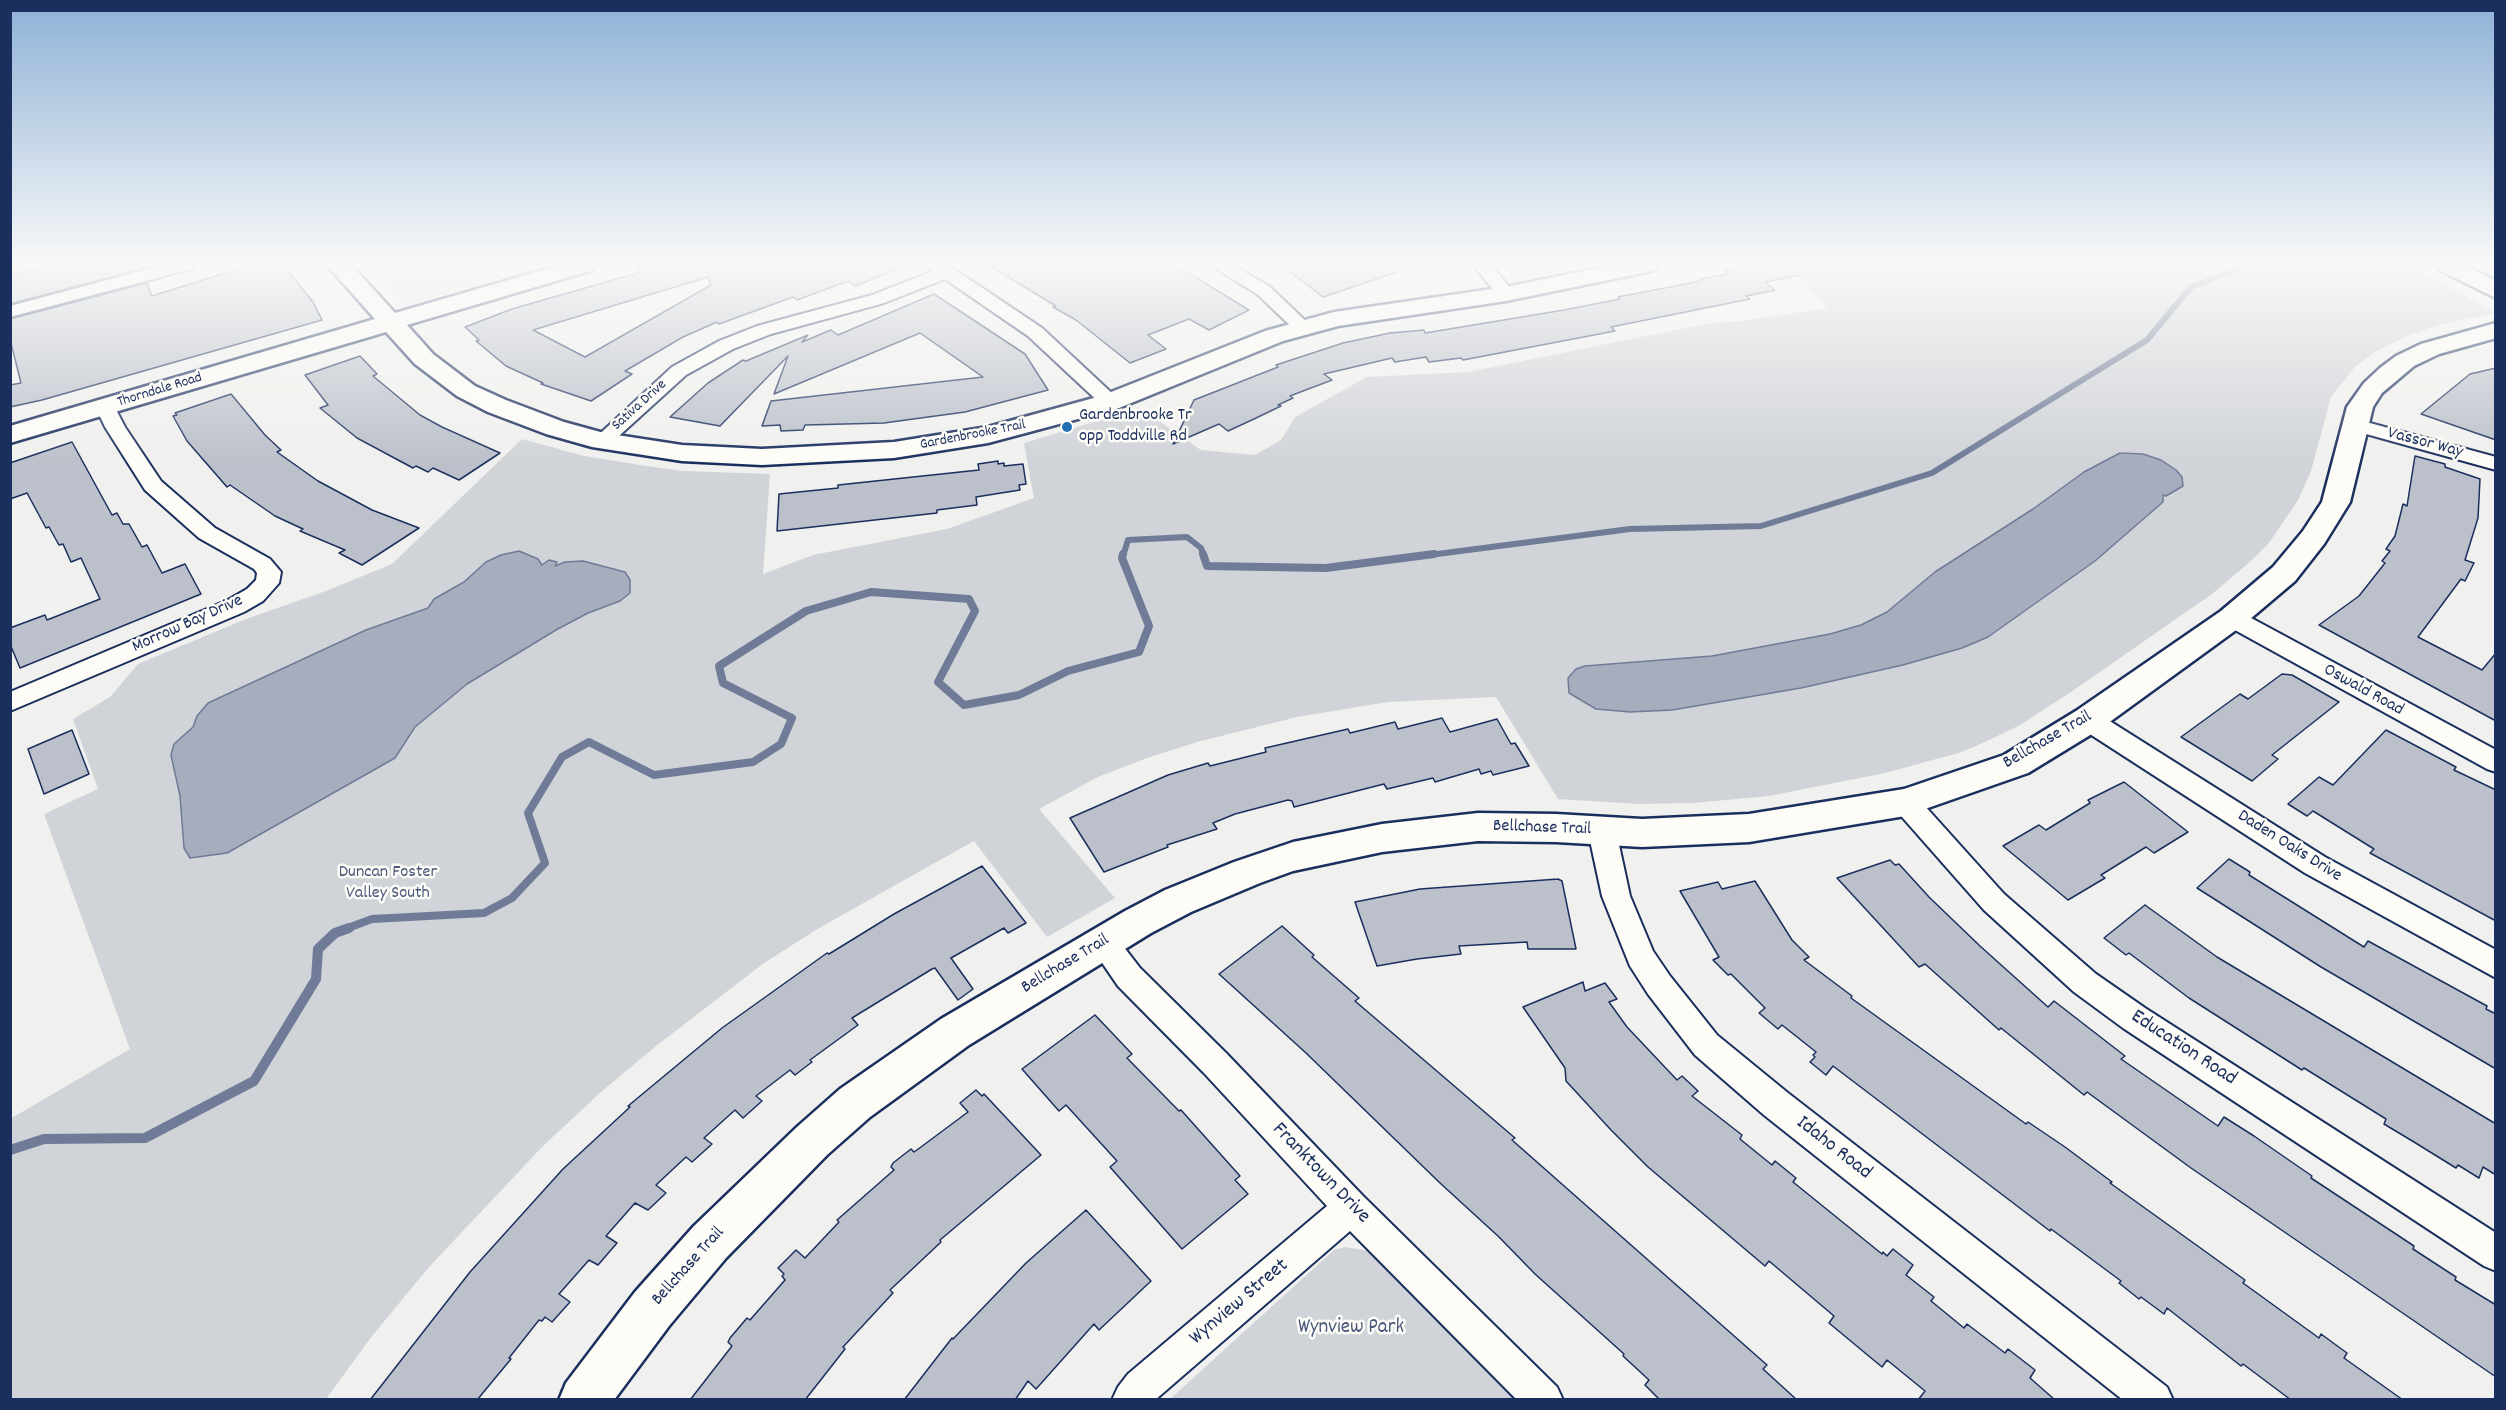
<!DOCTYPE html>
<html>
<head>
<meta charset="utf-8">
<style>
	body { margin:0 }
	#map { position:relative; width:2506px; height:1410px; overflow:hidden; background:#f0f0ee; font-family:Dekko,sans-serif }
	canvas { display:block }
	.frame { position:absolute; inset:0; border:12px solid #1b2f5e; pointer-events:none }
</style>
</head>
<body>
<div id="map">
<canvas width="2506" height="1410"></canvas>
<div class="frame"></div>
</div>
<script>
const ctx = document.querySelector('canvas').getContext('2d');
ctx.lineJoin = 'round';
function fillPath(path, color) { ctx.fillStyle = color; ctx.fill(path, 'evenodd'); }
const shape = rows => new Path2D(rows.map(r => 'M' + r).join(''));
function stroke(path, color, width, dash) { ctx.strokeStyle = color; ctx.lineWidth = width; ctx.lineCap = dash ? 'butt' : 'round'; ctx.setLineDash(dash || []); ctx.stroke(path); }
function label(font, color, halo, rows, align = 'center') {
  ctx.font = font + ' Dekko,sans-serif'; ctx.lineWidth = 5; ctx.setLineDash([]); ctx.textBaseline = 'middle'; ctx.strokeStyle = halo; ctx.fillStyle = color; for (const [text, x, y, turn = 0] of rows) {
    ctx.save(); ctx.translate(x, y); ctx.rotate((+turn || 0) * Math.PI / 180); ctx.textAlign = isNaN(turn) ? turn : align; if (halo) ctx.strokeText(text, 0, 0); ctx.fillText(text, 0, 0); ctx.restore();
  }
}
fillPath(shape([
	[370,265,546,265,413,304,406,304]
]), '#e0e2e3');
fillPath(shape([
	[1503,265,1588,265,1522,278,1512,275],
	[1790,265,2410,265,2495,313,2443,324,2409,335,2376,351,2355,367,2331,397,2311,471,2298,500,2269,543,2252,560,2212,594,2071,692,2020,725,1987,741,1962,752,1885,773,1769,796,1693,803,1639,804,1558,799,1496,697,1388,702,1297,717,1197,742,1147,758,1098,777,1039,809,1115,898,1047,937,974,841,819,928,764,963,656,1046,601,1092,543,1146,430,1266,372,1336,326,1399,11,1399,10,1119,130,1049,44,814,98,789,73,719,110,697,138,664,246,619,326,591,392,564,522,439,584,456,646,466,684,471,770,474,763,574,813,555,947,529,1034,498,1024,443,1140,408,1201,450,1255,455,1281,440,1295,417,1367,377,1468,372,1710,323,1742,321,1827,308],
	[1345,1247,1369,1251,1379,1258,1522,1400,1169,1400,1334,1250]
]), '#d0d3d8');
const water = shape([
	[2120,453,2143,454,2161,460,2176,470,2182,477,2183,486,2166,496,2163,495,2163,502,2095,561,1988,637,1962,648,1903,665,1801,688,1672,710,1630,712,1596,709,1569,693,1568,678,1576,669,1585,666,1712,656,1830,634,1861,625,1887,612,1935,572,2033,509,2084,472,2120,453],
	[519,551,538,559,542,565,549,560,557,562,555,566,565,562,583,561,625,572,630,580,630,593,620,601,588,613,556,630,467,684,415,727,395,758,227,853,190,858,184,848,180,796,171,755,174,744,193,727,197,716,208,703,366,630,428,608,434,599,464,582,486,562,501,555,519,551]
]);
fillPath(water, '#a7adbd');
stroke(water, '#6f7b97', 1.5);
stroke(shape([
	[1123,556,1128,540,1187,537,1201,548,1204,556],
	[1422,556,1630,529,1761,526,1932,473,2147,340,2191,287,2247,265]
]), '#6f7b97', 6);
stroke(shape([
	[1203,554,1207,566,1326,568,1434,554],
	[345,929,372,919,484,913,512,898,545,863,528,813,562,757,589,742,654,775,753,762,781,744,792,718,723,683,719,666,806,611,871,592,969,599,975,611,938,682,964,705,1019,695,1068,671,1139,652,1149,626,1122,558,1123,554]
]), '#6f7b97', 8);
stroke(shape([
	[10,1150,44,1139,145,1138,254,1081,316,979,318,949,335,933,349,928]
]), '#6f7b97', 10);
const building = shape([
	[48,265,140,265,142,269,10,304,10,275,48,265],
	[251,265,283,265,313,302,322,320,42,400,10,407,10,385,21,383,10,339,10,319,147,283,152,296,251,265],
	[634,265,905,265,905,266,855,286,848,281,797,300,793,297,719,324,717,322,683,337,625,371,632,374,591,401,541,384,543,383,506,366,476,341,479,340,465,327,512,309,641,272,634,265],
	[708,277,711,285,585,357,533,330,708,277],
	[988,265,1175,265,1249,310,1209,330,1189,319,1148,335,1166,349,1130,363,1076,320,1053,307,1056,306,988,265],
	[1281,265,1406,265,1406,269,1323,297,1281,265],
	[1750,265,1799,265,1800,275,1765,282,1775,290,1746,296,1750,299,1611,327,1615,331,1463,360,1461,358,1429,362,1426,357,1395,362,1392,358,1324,374,1332,380,1290,396,1293,398,1278,405,1281,406,1254,419,1228,431,1219,424,1173,444,1194,400,1278,367,1276,365,1343,343,1390,333,1424,330,1425,333,1564,310,1620,299,1618,297,1701,281,1700,279,1728,274,1724,270,1750,265],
	[934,294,1025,354,1048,390,965,412,884,423,805,425,803,430,781,431,780,425,762,426,771,401,983,377,920,333,774,394,788,356,720,426,670,417,708,383,743,360,746,361,808,335,802,342,831,330,838,335,934,294],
	[360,356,377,374,373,376,420,415,442,427,500,453,459,480,433,468,428,472,416,466,413,468,357,438,320,408,328,405,305,375,360,356],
	[2496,368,2496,440,2421,414,2470,374,2496,368],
	[231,394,265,435,281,450,277,452,318,481,372,510,419,528,362,565,339,553,345,550,300,531,303,529,275,516,230,485,227,487,187,441,173,416,177,415,175,413,231,394],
	[72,442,112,515,117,513,123,524,129,524,142,547,147,545,162,573,185,564,201,594,20,668,10,644,10,628,45,615,47,620,100,599,81,558,71,562,63,544,59,545,49,527,46,528,27,493,10,499,10,463,72,442],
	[2415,456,2445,464,2445,467,2480,479,2478,518,2465,560,2474,563,2465,581,2461,579,2418,637,2482,670,2496,653,2496,721,2319,625,2359,596,2385,563,2382,561,2390,551,2386,549,2395,536,2403,504,2407,506,2415,456],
	[998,461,998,464,1004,463,1004,466,1023,464,1026,484,1019,485,1020,490,976,497,977,505,937,510,937,513,777,531,779,494,838,488,838,485,979,470,978,464,998,461],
	[2282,674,2292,675,2339,702,2272,755,2278,759,2252,781,2181,737,2240,694,2248,699,2282,674],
	[1442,718,1450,732,1497,719,1511,744,1515,743,1529,766,1493,775,1491,771,1481,774,1479,769,1435,782,1433,778,1387,789,1384,784,1294,807,1292,801,1288,800,1235,814,1213,823,1217,829,1167,845,1168,847,1104,872,1070,818,1168,775,1208,763,1210,766,1266,752,1265,748,1348,729,1350,733,1395,722,1398,729,1442,718],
	[72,730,89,774,44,794,28,749,72,730],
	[2386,730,2456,767,2454,770,2496,790,2496,921,2370,853,2374,849,2313,811,2307,816,2288,804,2319,777,2333,785,2386,730],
	[2124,782,2188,832,2154,853,2146,847,2101,875,2105,878,2068,900,2003,846,2039,825,2046,830,2090,803,2088,800,2124,782],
	[2229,859,2250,872,2249,875,2364,947,2368,941,2487,1006,2486,1009,2496,1014,2496,1069,2321,967,2197,888,2229,859],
	[1890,860,1895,865,1899,864,1929,897,1980,946,2048,1007,2054,1001,2125,1056,2121,1059,2218,1126,2224,1117,2254,1136,2312,1176,2311,1178,2414,1246,2413,1249,2456,1277,2455,1280,2496,1305,2496,1377,2191,1168,2087,1092,2084,1095,2001,1028,1999,1030,1925,964,1919,967,1837,878,1890,860],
	[982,866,1026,923,1008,933,1004,928,951,958,973,989,958,1000,935,968,932,969,852,1018,858,1025,810,1060,812,1062,795,1075,790,1070,756,1096,762,1101,743,1118,735,1110,704,1138,712,1144,692,1162,686,1157,656,1185,666,1193,648,1210,635,1203,606,1236,617,1243,598,1265,589,1260,559,1294,570,1302,552,1322,545,1317,542,1321,539,1320,509,1358,511,1359,477,1400,370,1400,470,1272,563,1169,630,1107,628,1106,722,1028,827,953,829,954,894,914,982,866],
	[1558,879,1562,881,1576,949,1528,949,1527,942,1459,946,1461,954,1417,959,1377,966,1355,902,1420,889,1558,879],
	[1755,881,1792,940,1809,957,1804,960,1852,996,1851,998,2026,1124,2028,1122,2065,1147,2112,1182,2110,1183,2245,1280,2243,1283,2319,1338,2321,1334,2347,1353,2344,1358,2403,1400,2291,1400,2243,1364,2241,1366,2167,1308,2164,1314,2141,1297,2139,1299,2119,1283,2121,1281,2051,1229,2050,1231,1833,1066,1826,1075,1810,1062,1815,1057,1813,1055,1816,1052,1782,1025,1778,1029,1759,1013,1765,1008,1731,974,1728,975,1713,960,1719,957,1680,891,1718,882,1722,889,1755,881],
	[2145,905,2217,957,2496,1124,2496,1175,2483,1167,2479,1178,2458,1165,2456,1168,2414,1142,2384,1124,2386,1119,2304,1068,2302,1070,2189,998,2129,953,2126,955,2104,938,2145,905],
	[1282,926,1314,955,1312,957,1359,998,1355,1001,1515,1138,1512,1140,1767,1365,1763,1369,1797,1400,1660,1400,1645,1385,1649,1380,1623,1356,1624,1354,1535,1274,1499,1237,1440,1183,1306,1053,1219,974,1282,926],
	[1583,982,1585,991,1605,983,1617,999,1609,1002,1627,1027,1677,1080,1682,1076,1698,1091,1692,1096,1742,1135,1740,1139,1772,1165,1775,1161,1796,1178,1793,1182,1882,1254,1883,1252,1887,1256,1893,1249,1913,1265,1906,1275,1934,1297,1931,1301,1964,1328,1967,1324,2005,1353,2008,1349,2035,1370,2030,1378,2055,1400,1918,1400,1925,1391,1887,1360,1882,1367,1829,1323,1834,1316,1769,1261,1765,1266,1648,1167,1611,1130,1566,1081,1565,1068,1523,1007,1583,982],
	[1095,1015,1132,1054,1127,1058,1179,1111,1181,1110,1240,1176,1235,1180,1248,1194,1182,1249,1110,1167,1117,1161,1066,1105,1059,1111,1022,1069,1095,1015],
	[976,1090,982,1096,984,1094,1041,1155,940,1240,941,1242,890,1290,893,1293,843,1347,845,1349,805,1400,690,1400,732,1346,728,1342,730,1338,747,1318,750,1320,785,1280,782,1276,784,1274,778,1268,796,1250,805,1258,839,1222,837,1220,894,1170,891,1167,893,1163,911,1149,914,1152,921,1147,968,1112,960,1103,976,1090],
	[1086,1210,1151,1281,1099,1330,1094,1324,1036,1389,1028,1381,1015,1400,904,1400,952,1338,953,1339,1026,1263,1086,1210]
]);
fillPath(building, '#bbc0ca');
stroke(building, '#1b2f5e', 1.5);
const street = shape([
	[164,265,194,265,191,269,10,317,10,306,164,265],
	[927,265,948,265,1042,328,1117,398,1120,402,1117,406,1103,406,1028,336,945,279,884,303,771,334,733,349,686,375,609,445,602,447,595,445,592,441,672,367,719,341,757,326,872,295,933,271,927,265],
	[1210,265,1232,265,1269,286,1312,327,1310,331,1303,333,1296,331,1257,294,1210,265],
	[1473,265,1491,265,1515,294,1512,298,1500,298,1473,265],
	[106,402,113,404,125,427,161,481,215,528,270,559,281,572,279,583,263,601,244,612,10,711,10,692,228,600,247,589,256,580,257,573,254,569,199,538,145,490,105,427,96,408,99,404,106,402],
	[2355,419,2496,457,2496,470,2348,429,2345,425,2348,421,2355,419],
	[2232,610,2240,612,2496,750,2496,772,2487,769,2224,624,2220,618,2224,612,2232,610],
	[2088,711,2097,713,2325,857,2496,950,2496,978,2305,873,2079,727,2075,720,2079,713,2088,711],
	[1905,792,1915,795,2004,894,2096,974,2145,1008,2496,1233,2496,1271,2484,1266,2123,1028,2074,992,1984,910,1895,809,1891,802,1895,795,1905,792],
	[1602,820,1612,823,1616,831,1630,896,1653,951,1670,976,1717,1035,1788,1093,2167,1387,2173,1400,2123,1400,1764,1115,1695,1055,1648,994,1630,966,1602,896,1588,831,1592,823,1602,820],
	[1103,930,1113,933,1140,968,1226,1053,1363,1196,1557,1387,1563,1400,1517,1400,1350,1231,1155,1400,1112,1400,1118,1387,1128,1374,1327,1206,1204,1073,1118,986,1088,942,1093,933,1103,930]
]);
const secondary = shape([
	[327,265,351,265,395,313,560,265,596,265,593,270,407,325,433,354,475,386,506,400,564,422,604,433,682,445,762,449,894,442,988,427,1101,396,1265,331,1334,312,1506,287,1613,265,1658,265,1655,270,1647,272,1506,301,1338,326,1283,341,1119,408,988,443,894,458,762,465,682,461,592,447,546,434,488,412,457,396,415,364,386,332,10,443,10,426,375,319,327,265],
	[2436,265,2465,265,2496,281,2496,298,2439,270,2436,265],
	[2496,323,2496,338,2439,354,2414,366,2382,393,2373,407,2350,502,2324,544,2295,581,2243,625,2100,729,2028,773,1905,816,1749,842,1642,847,1556,842,1478,841,1382,852,1293,871,1260,883,1191,912,1151,933,969,1045,870,1117,827,1155,726,1258,669,1326,614,1400,559,1400,566,1383,635,1292,694,1226,797,1127,840,1089,941,1019,1125,911,1165,890,1234,862,1293,842,1382,824,1478,813,1556,814,1642,819,1749,814,1904,789,2004,755,2076,711,2221,611,2273,567,2303,531,2322,502,2347,407,2364,383,2380,368,2396,356,2421,344,2496,323]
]);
stroke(street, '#1b2f5e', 4);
stroke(secondary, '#1b2f5e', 5);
fillPath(street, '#fdfcf7');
fillPath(secondary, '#fdfcf7');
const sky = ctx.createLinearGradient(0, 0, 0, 462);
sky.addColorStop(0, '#8eb1d7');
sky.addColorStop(0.57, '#f8f8f7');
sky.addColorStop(1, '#f8f8f700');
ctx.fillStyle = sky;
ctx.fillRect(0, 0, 2506, 462);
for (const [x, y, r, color] of [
	[1067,427,6,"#1f6fb2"]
]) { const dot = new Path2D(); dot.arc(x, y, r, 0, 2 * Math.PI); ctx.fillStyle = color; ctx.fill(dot); stroke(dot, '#fdfcf7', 2); }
label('15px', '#1b2f5e', '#fdfcf7', [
	["Thorndale Road",160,391,-17],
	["Sativa Drive",640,406,-42],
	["Gardenbrooke Trail",973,436,-11]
]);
label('18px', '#1b2f5e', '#fdfcf7', [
	["Gardenbrooke Tr",1079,417],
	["opp Toddville Rd",1079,438]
], 'left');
label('18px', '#1b2f5e', '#fdfcf7', [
	["Vassor Way",2425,444,15],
	["Morrow Bay Drive",188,625,-24],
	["Oswald Road",2363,691,29],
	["Bellchase Trail",2048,741,-30],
	["Bellchase Trail",1542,829,2],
	["Daden Oaks Drive",2289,847,32],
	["Bellchase Trail",1066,965,-31],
	["Bellchase Trail",689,1267,-48]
]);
label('18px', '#48587c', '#fdfcf7', [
	["Duncan Foster",388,874],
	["Valley South",388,895]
]);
label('21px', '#1b2f5e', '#fdfcf7', [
	["Education Road",2183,1049,33],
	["Idaho Road",1833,1149,38],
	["Franktown Drive",1320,1174,46],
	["Wynview Street",1240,1303,-40]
]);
label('21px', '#48587c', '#fdfcf7', [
	["Wynview Park",1351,1329]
]);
</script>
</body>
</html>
